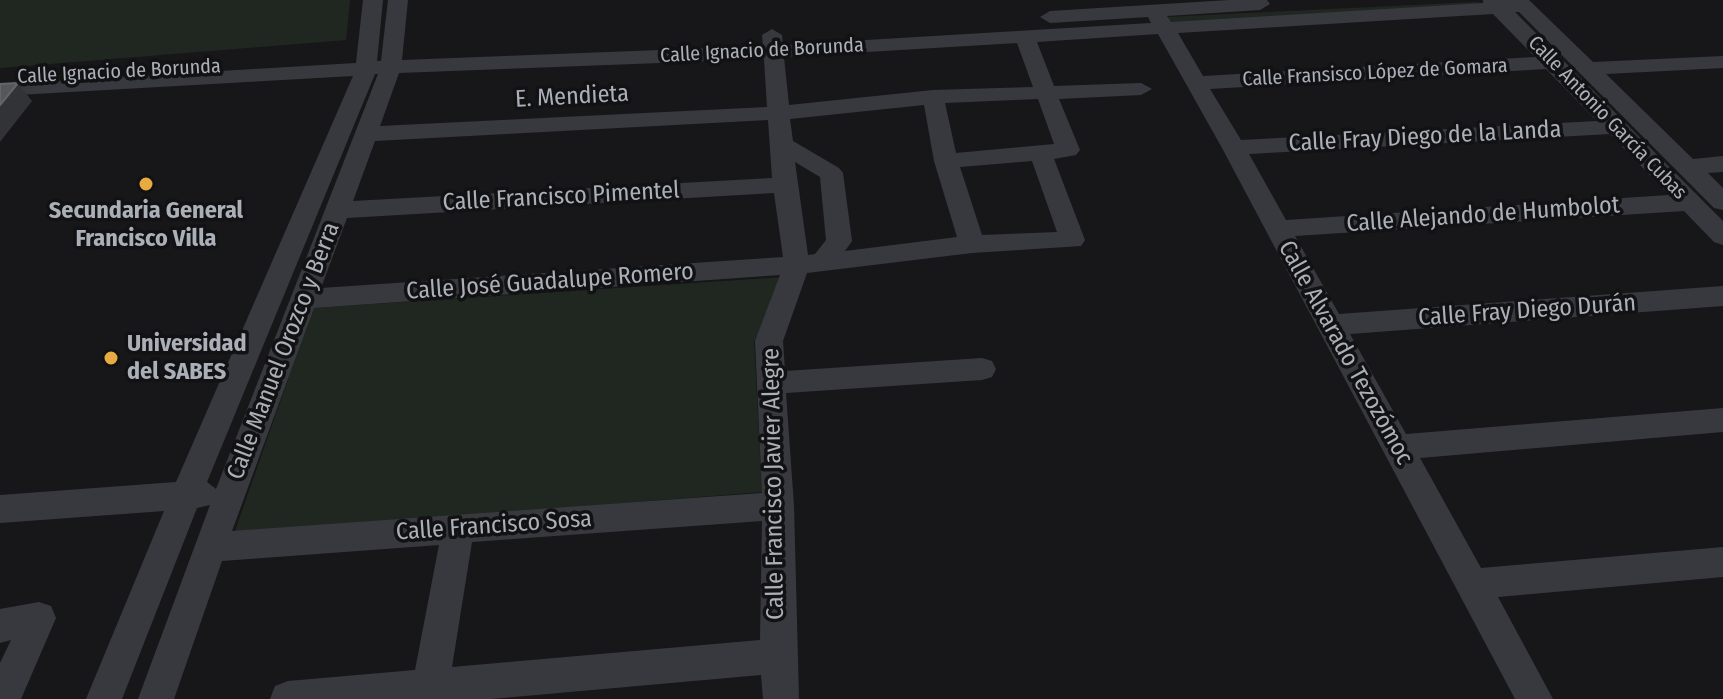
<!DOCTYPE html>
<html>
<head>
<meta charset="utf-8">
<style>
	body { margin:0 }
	canvas { display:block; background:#171719 }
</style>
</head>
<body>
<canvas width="1723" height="699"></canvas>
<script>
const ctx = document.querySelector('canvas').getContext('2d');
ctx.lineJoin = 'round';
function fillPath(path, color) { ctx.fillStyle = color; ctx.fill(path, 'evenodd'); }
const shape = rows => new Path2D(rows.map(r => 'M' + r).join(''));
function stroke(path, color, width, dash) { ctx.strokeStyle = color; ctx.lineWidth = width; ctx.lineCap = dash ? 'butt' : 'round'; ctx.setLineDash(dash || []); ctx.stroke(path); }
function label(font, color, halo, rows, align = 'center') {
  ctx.font = font + ' "Fira Sans Condensed",sans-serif'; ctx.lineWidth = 7; ctx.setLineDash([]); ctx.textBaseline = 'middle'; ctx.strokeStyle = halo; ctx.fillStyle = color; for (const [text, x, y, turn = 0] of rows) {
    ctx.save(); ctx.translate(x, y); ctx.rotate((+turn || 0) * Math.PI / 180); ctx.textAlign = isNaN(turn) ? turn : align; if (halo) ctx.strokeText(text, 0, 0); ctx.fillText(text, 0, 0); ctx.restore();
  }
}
fillPath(shape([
	[0,0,350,0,346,40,0,68],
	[1475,2,1486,4,1166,24,1166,17],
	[785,277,754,342,762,492,234,534,313,308]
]), '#1f2720');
fillPath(shape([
	[363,0,383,0,377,61,381,61,388,0,408,0,402,60,763,46,762,35,772,29,782,35,783,45,1151,23,1148,17,1050,23,1040,17,1050,11,1230,0,1267,0,1270,4,1260,10,1167,16,1171,22,1483,3,1483,0,1529,0,1593,62,1723,56,1723,68,1606,74,1693,159,1723,156,1723,172,1708,173,1723,188,1723,210,1714,208,1519,12,1515,12,1723,221,1723,245,1714,242,1684,211,1295,236,1339,314,1723,286,1723,306,1350,334,1406,434,1723,408,1723,432,1420,458,1481,568,1723,547,1723,577,1498,597,1553,699,1515,699,1222,148,1158,34,1037,42,1054,86,1141,83,1152,89,1141,95,1059,99,1080,150,1076,155,1054,159,1085,240,1081,246,972,253,807,273,783,341,785,371,982,358,992,361,996,369,992,377,982,380,786,393,794,506,799,699,763,699,761,675,491,699,270,699,275,686,288,681,415,670,439,545,222,561,174,699,138,699,210,505,197,508,122,699,86,699,164,511,0,523,0,495,176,482,353,76,0,96,0,84,356,63,363,0],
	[1493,14,1535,57,1203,76,1178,33,1493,14],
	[1017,43,1033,87,933,90,789,105,784,57,1017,43],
	[764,59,767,107,380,126,399,73,764,59],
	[1546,69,1597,121,1241,140,1210,89,1546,69],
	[375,74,378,74,216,489,207,482,375,74],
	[1038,99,1054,144,956,153,945,103,1038,99],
	[924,105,934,161,957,237,845,251,852,241,843,173,839,168,793,141,790,119,924,105],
	[768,120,772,178,353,201,375,141,768,120],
	[1610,134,1669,195,1286,220,1249,154,1610,134],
	[1032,161,1057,232,982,235,960,167,1032,161],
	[795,162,820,177,826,240,815,254,808,255,795,162],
	[774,193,783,257,321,288,347,218,774,193],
	[780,275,755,341,762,493,232,531,314,308,780,275],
	[762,521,760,640,452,667,472,542,762,521],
	[39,602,51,606,56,618,21,699,0,699,0,663,11,640,0,643,0,609,39,602]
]), '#38393e');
fillPath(shape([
	[18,83,32,101,0,142,0,105]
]), '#323336');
const building = shape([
	[18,83,0,105,0,84,18,83]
]);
fillPath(building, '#55575c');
stroke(building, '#63656a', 2);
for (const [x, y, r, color] of [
	[146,184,8,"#e7ac41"],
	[111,358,8,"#e7ac41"]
]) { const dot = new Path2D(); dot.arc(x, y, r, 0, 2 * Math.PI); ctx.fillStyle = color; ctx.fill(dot); stroke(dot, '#121214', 3); }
label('20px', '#aaafb8', '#121214', [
	["Calle Ignacio de Borunda",762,51,-3],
	["Calle Ignacio de Borunda",119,72,-3],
	["Calle Fransisco López de Gomara",1375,73,-3],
	["Calle Antonio García Cubas",1607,118,46]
]);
label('24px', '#aaafb8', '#121214', [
	["E. Mendieta",572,97,-3],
	["Calle Fray Diego de la Landa",1425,137,-3],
	["Calle Francisco Pimentel",561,197,-3],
	["Calle Alejando de Humbolot",1483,215,-4],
	["Calle José Guadalupe Romero",550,282,-4],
	["Calle Fray Diego Durán",1527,311,-4],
	["Calle Manuel Orozco y Berra",284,351,-69],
	["Calle Alvarado Tezozómoc",1345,353,61],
	["Calle Francisco Javier Alegre",774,484,-91],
	["Calle Francisco Sosa",494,526,-4]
]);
label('bold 24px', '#aaafb8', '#121214', [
	["Secundaria General",146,211],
	["Francisco Villa",146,239],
	["Universidad",127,344,"left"],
	["del SABES",127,372,"left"]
]);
</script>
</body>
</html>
